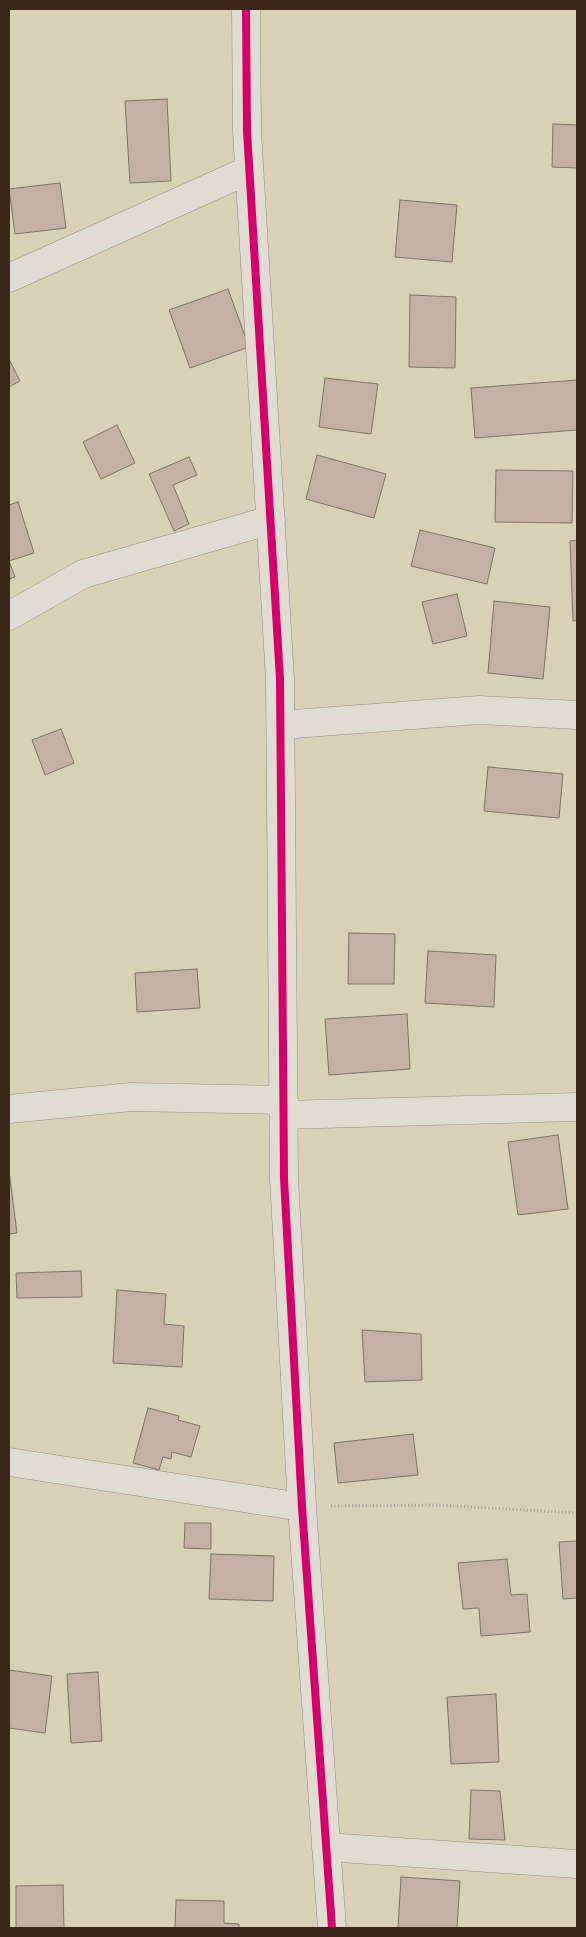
<!DOCTYPE html>
<html>
<head>
<meta charset="utf-8">
<style>
	body { margin:0 }
	#map { position:relative; width:586px; height:1937px; overflow:hidden; background:#d9d0b8; font-family:"Old Standard TT",serif }
	canvas { display:block }
	.frame { position:absolute; inset:0; border:10px solid #3b2718; pointer-events:none }
</style>
</head>
<body>
<div id="map">
<canvas width="586" height="1937"></canvas>
<div class="frame"></div>
</div>
<script>
const ctx = document.querySelector('canvas').getContext('2d');
ctx.lineJoin = 'round';
function fillPath(path, color) { ctx.fillStyle = color; ctx.fill(path, 'evenodd'); }
const shape = rows => new Path2D(rows.map(r => 'M' + r).join(''));
function stroke(path, color, width, dash) { ctx.strokeStyle = color; ctx.lineWidth = width; ctx.lineCap = dash ? 'butt' : 'round'; ctx.setLineDash(dash || []); ctx.stroke(path); }
const building = shape([
	[167,99,171,181,130,183,125,101,167,99],
	[553,124,577,125,577,168,552,167,553,124],
	[60,183,66,228,15,234,9,189,60,183],
	[400,200,457,205,452,262,395,257,400,200],
	[228,289,249,347,190,368,169,310,228,289],
	[410,295,456,297,455,368,409,367,410,295],
	[9,359,20,381,9,387,9,359],
	[325,378,378,384,371,434,319,427,325,378],
	[577,380,577,430,475,438,471,388,577,380],
	[117,425,135,463,101,479,83,442,117,425],
	[317,455,386,474,374,518,306,499,317,455],
	[189,457,197,475,173,485,189,524,174,531,149,474,189,457],
	[496,470,573,471,572,523,495,522,496,470],
	[18,502,34,553,9,561,15,577,9,579,9,505,18,502],
	[420,530,495,548,487,584,411,566,420,530],
	[577,540,577,620,573,621,570,541,577,540],
	[457,594,467,636,433,644,422,602,457,594],
	[494,601,550,607,543,679,488,673,494,601],
	[61,729,74,763,45,775,32,740,61,729],
	[488,767,563,774,559,818,484,811,488,767],
	[349,933,395,934,394,984,348,984,349,933],
	[428,951,496,955,494,1007,425,1003,428,951],
	[197,969,200,1008,137,1012,135,973,197,969],
	[407,1014,410,1069,329,1075,325,1019,407,1014],
	[558,1135,568,1209,518,1215,508,1142,558,1135],
	[9,1170,17,1233,9,1234,9,1170],
	[81,1271,82,1297,17,1298,16,1273,81,1271],
	[117,1290,166,1294,164,1324,184,1326,182,1367,113,1363,117,1290],
	[362,1330,421,1334,422,1380,365,1382,362,1330],
	[148,1408,179,1416,178,1420,200,1426,191,1457,172,1452,171,1459,163,1457,159,1470,133,1463,148,1408],
	[413,1434,418,1475,338,1483,334,1443,413,1434],
	[185,1523,211,1523,211,1549,184,1548,185,1523],
	[577,1541,577,1598,563,1599,559,1542,577,1541],
	[211,1554,274,1556,273,1601,209,1599,211,1554],
	[507,1559,511,1595,527,1594,530,1632,481,1636,479,1608,463,1609,458,1563,507,1559],
	[9,1670,52,1676,45,1733,9,1728,9,1670],
	[98,1672,102,1741,71,1743,67,1674,98,1672],
	[496,1694,499,1762,451,1764,447,1697,496,1694],
	[471,1790,500,1791,505,1840,469,1839,471,1790],
	[401,1877,460,1881,457,1928,398,1928,401,1877],
	[63,1885,64,1928,16,1928,16,1886,63,1885],
	[176,1900,224,1901,224,1923,239,1924,239,1928,175,1928,176,1900]
]);
fillPath(building, '#c4b1a4');
stroke(building, '#7c7466', 1);
const minor = shape([
	[246,9,247,131,280,679,284,1178,302,1507,332,1928],
	[9,278,249,170],
	[9,616,83,574,271,520],
	[281,725,479,710,577,715],
	[9,1109,131,1097,284,1100],
	[284,1115,577,1107],
	[9,1462,302,1507],
	[326,1847,577,1864]
]);
stroke(minor, '#938b7c', 29);
stroke(shape([
	[331,1506,437,1505,577,1513]
]), '#a49f94', 3, [1, 2.5]);
stroke(minor, '#e1dcd1', 28);
stroke(shape([
	[246,9,247,131,280,679,284,1178,302,1507,332,1928]
]), '#d6006c', 8);
</script>
</body>
</html>
